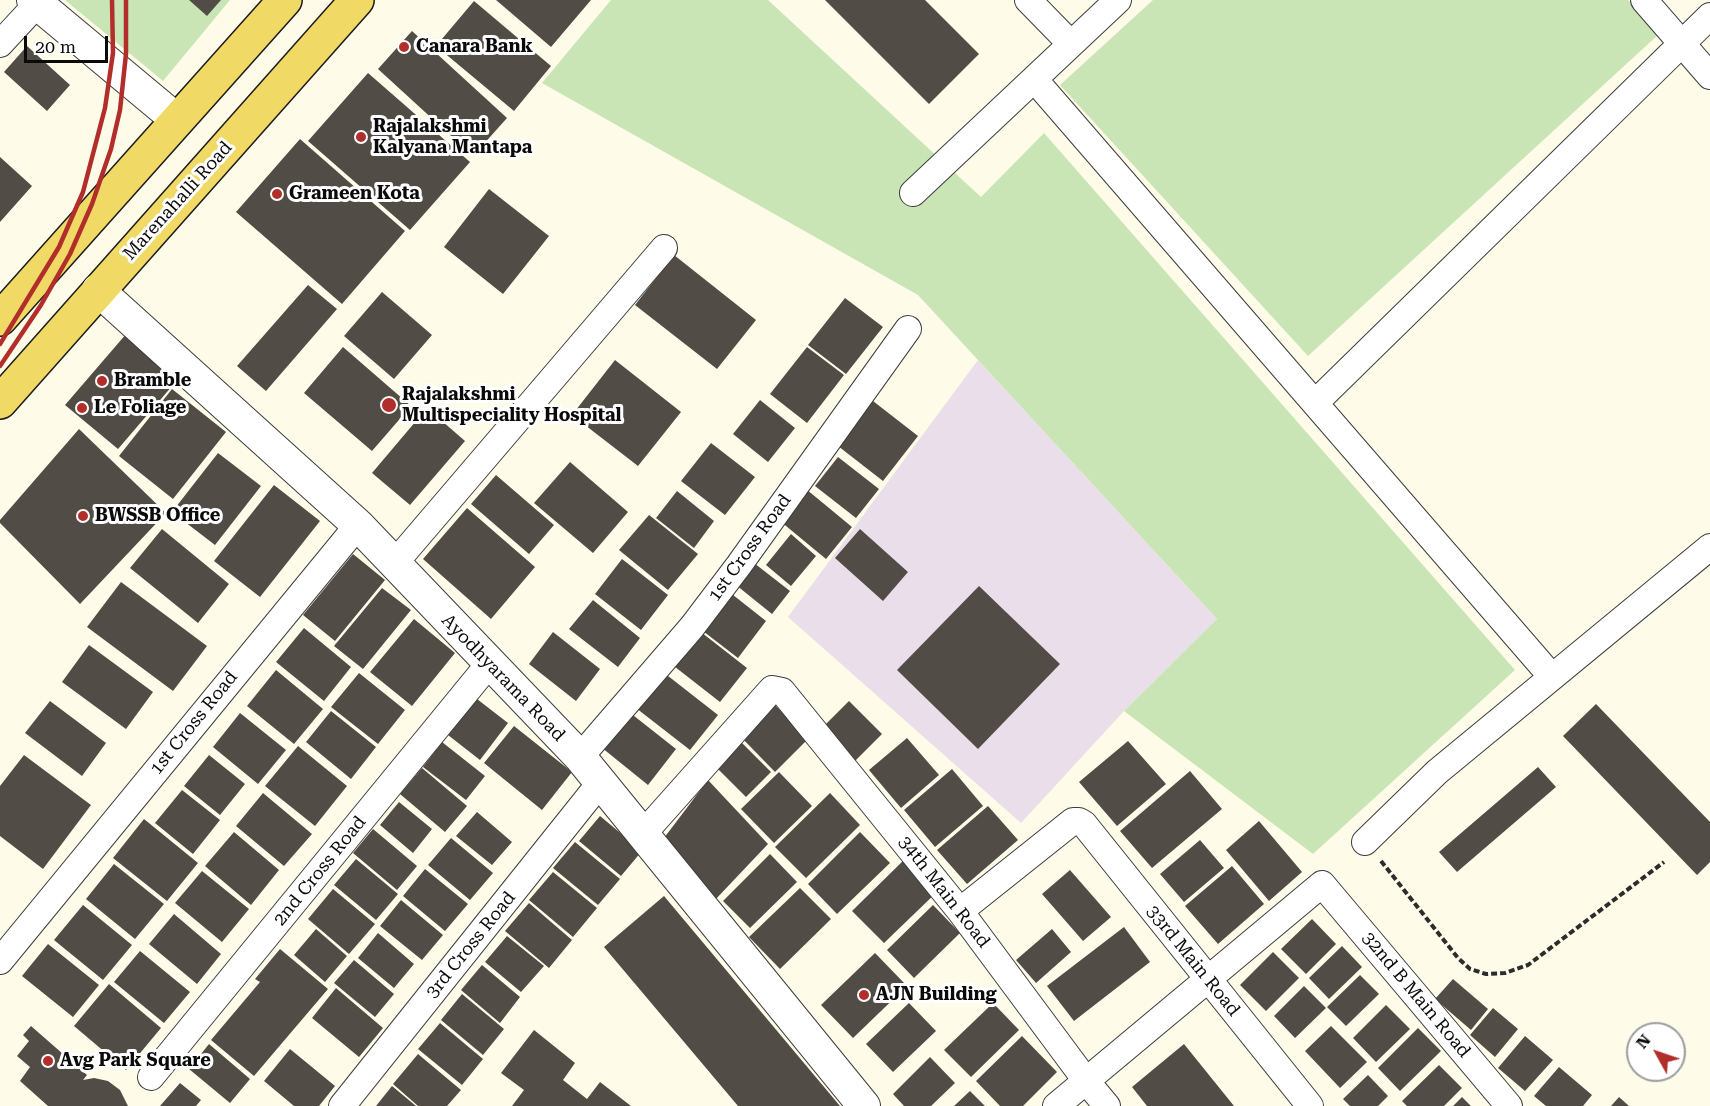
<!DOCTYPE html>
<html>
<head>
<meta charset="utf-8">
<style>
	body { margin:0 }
	#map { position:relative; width:1710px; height:1106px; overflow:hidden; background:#fefbe8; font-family:"Roboto Serif",serif }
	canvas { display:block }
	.north { position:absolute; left:1626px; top:1022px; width:60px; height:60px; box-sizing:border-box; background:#fff; border:2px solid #9d9d9d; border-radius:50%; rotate:310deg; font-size:16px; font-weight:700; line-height:24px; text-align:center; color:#0a0a0a }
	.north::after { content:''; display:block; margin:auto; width:21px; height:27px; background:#b12e2b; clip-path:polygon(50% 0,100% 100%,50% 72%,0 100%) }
	.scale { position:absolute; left:24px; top:36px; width:84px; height:27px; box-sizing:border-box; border:3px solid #0a0a0a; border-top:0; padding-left:8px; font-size:18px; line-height:21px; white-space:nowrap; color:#0a0a0a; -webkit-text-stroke:4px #fff; paint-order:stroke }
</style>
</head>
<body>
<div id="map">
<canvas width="1710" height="1106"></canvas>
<div class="north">N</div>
<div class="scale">20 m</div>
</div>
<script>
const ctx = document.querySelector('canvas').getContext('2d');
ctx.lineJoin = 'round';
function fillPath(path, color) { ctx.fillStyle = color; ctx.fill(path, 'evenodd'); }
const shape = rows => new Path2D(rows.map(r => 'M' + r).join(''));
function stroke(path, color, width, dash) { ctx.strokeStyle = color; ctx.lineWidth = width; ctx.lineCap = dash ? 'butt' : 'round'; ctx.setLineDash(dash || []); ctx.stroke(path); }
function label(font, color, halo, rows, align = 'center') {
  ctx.font = font + ' "Roboto Serif",serif'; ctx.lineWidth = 6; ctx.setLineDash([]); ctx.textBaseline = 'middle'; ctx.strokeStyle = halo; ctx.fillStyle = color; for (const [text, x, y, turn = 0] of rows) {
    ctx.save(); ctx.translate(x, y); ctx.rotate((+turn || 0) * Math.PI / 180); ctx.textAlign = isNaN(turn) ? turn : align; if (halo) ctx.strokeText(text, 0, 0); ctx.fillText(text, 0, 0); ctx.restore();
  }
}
fillPath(shape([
	[978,360,1217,619,1124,711,1021,823,788,617]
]), '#e9dee9');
fillPath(shape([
	[65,0,230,0,163,81],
	[611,0,768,0,981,197,1044,133,1515,670,1313,854,1124,711,1217,619,918,295,542,83],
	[1153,0,1628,0,1659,34,1308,356,1060,85]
]), '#cae5b5');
fillPath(shape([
	[189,0,221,0,207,16],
	[496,0,591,0,551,47],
	[825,0,925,0,979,54,929,104],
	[474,1,551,66,514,111,436,46],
	[412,31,507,118,473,156,378,69],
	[27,46,70,85,47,111,4,72],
	[368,73,470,162,410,230,308,141],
	[300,139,405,231,342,304,236,212],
	[0,157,32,186,0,222],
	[489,189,549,236,503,294,444,247],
	[674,255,756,320,717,369,635,305],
	[308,285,337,309,266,391,237,366],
	[382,292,432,335,394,379,344,336],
	[845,298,883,327,846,374,808,345],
	[127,333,179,378,118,449,65,405],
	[343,347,411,406,372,451,304,393],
	[807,347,844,375,807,423,770,394],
	[615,360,681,412,638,466,572,415],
	[172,389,226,432,173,499,119,456],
	[760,400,795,428,768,462,733,434],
	[873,401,918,436,883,481,838,446],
	[427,408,465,441,410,505,372,473],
	[79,429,166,513,80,604,0,523,0,520],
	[711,443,755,477,725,515,681,481],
	[218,453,261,486,215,545,172,512],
	[838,457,879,489,856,518,815,486],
	[570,462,628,512,593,553,534,503],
	[496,475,554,525,529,554,471,504],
	[274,485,320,521,260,597,214,561],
	[806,489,852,527,826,559,780,521],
	[677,491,714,521,694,548,656,518],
	[467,508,535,567,491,619,423,559],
	[649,515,698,554,668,590,619,550],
	[162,529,229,584,198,623,130,568],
	[860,529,908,572,883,601,835,558],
	[791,534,816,556,791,586,766,565],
	[353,554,385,580,335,641,303,615],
	[622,559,668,595,641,630,595,594],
	[754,563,790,591,772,614,736,585],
	[121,582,207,646,173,691,87,627],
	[979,586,1060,664,978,749,897,670],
	[382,588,411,610,363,669,334,646],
	[728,591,766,621,738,658,699,628],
	[593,600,640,638,618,667,569,629],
	[414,619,455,653,412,706,370,672],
	[304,628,351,667,324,701,276,662],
	[697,629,747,668,720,702,670,663],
	[553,632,600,669,576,701,529,664],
	[89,645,153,692,126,729,62,682],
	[276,670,323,709,294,744,247,706],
	[663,672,718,715,690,750,636,708],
	[359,673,405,710,378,744,331,707],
	[477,699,508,723,480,760,448,735],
	[50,701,106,743,82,776,25,733],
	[849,701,882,734,855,761,822,728],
	[774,704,808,739,775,772,741,737],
	[1596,704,1710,822,1710,862,1697,875,1563,736],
	[624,708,676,749,648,785,596,743],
	[331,711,376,747,351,779,306,742],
	[240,713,286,750,258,784,213,747],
	[514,726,572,772,542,810,484,763],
	[907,738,939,775,901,808,869,770],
	[1128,741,1166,784,1117,826,1079,782],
	[442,742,485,776,466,800,423,767],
	[741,742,771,772,746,797,716,767],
	[298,746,347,786,315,826,265,786],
	[24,755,91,805,43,869,0,836,0,786],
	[209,755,245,784,220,815,184,786],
	[1538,767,1556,787,1457,872,1439,852],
	[422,768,467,806,445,832,400,794],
	[952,769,983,806,935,847,904,810],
	[1190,771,1222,809,1152,868,1120,831],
	[779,772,812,806,774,843,741,809],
	[708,780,768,844,714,901,664,838],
	[182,790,220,820,193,854,155,823],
	[263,793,312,834,284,866,236,826],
	[830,793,860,825,806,878,775,847],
	[399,802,432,829,413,853,380,825],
	[988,806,1018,840,967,884,937,850],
	[477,812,512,842,492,865,456,836],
	[600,816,642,851,621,876,579,841],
	[144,819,198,863,167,901,113,858],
	[1259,821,1302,872,1269,901,1226,850],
	[373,829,417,866,397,890,353,853],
	[234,832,279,870,251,905,205,866],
	[860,832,890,863,837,914,808,884],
	[451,838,493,873,470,900,428,865],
	[1200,840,1224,868,1184,902,1160,874],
	[575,842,620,879,598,905,553,868],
	[770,854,797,882,750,928,723,901],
	[908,856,940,889,884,943,852,911],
	[356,859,398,894,376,920,334,885],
	[114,864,164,904,135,939,86,899],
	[1232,866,1264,904,1218,944,1185,906],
	[425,869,468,904,445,931,403,896],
	[1070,870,1111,917,1083,941,1042,894],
	[202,871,249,909,222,942,175,903],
	[553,872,597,908,573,937,529,900],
	[800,888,831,919,780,969,749,937],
	[333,889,375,924,349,954,308,919],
	[664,896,840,1106,738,1106,604,947],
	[401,900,443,935,422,960,380,926],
	[529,903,572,940,549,968,505,931],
	[83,905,132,945,103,980,54,940],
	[933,905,960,933,914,978,887,950],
	[174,914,221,954,197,984,149,944],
	[1312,919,1336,944,1306,974,1281,949],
	[1124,927,1150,962,1074,1021,1047,986],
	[316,929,347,956,325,982,294,955],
	[1052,929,1071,952,1036,983,1016,960],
	[378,933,414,964,394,988,358,958],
	[507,936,544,966,521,992,485,962],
	[48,944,99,985,73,1017,22,976],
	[1342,946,1362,967,1329,999,1309,978],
	[280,949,328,989,254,1076,211,1040,260,982,255,979],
	[140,951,190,992,164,1023,114,982],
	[1273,952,1299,978,1266,1011,1240,985],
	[875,953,907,986,853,1038,821,1005],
	[354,960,394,994,375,1017,334,983],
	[482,965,520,997,500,1023,461,990],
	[1360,975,1379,994,1346,1026,1327,1007],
	[1453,979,1488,1009,1471,1030,1435,999],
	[109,984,161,1028,126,1070,74,1026],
	[1304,986,1326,1008,1295,1038,1274,1016],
	[336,988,383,1028,359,1057,312,1018],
	[462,994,504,1029,483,1055,441,1020],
	[909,1003,936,1031,893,1072,866,1044],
	[993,1003,1019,1030,971,1077,944,1050],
	[1386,1005,1410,1029,1376,1062,1353,1038],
	[1493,1008,1518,1029,1495,1057,1470,1035],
	[440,1023,483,1059,462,1085,418,1049],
	[31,1026,87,1075,83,1080,94,1078,108,1081,120,1090,128,1106,48,1106,20,1081,30,1067,17,1056,29,1041,23,1035],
	[1331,1026,1367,1062,1340,1088,1305,1051],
	[1418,1028,1441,1051,1400,1091,1378,1068],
	[534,1030,575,1063,563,1080,587,1099,600,1082,631,1106,512,1106,524,1090,501,1073],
	[1022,1036,1057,1072,1023,1106,1000,1106,976,1081],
	[1525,1036,1553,1060,1525,1091,1498,1068],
	[209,1044,250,1079,230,1103,189,1069],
	[1184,1044,1234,1106,1147,1106,1132,1087],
	[290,1049,335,1086,319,1106,294,1106,264,1081],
	[418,1054,461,1090,447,1106,418,1106,393,1084],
	[930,1057,955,1083,931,1106,904,1106,893,1094],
	[1439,1065,1462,1088,1444,1106,1407,1106,1402,1101],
	[1559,1067,1592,1095,1583,1106,1546,1106,1534,1096],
	[1368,1075,1388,1096,1378,1106,1350,1106,1343,1099],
	[180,1083,201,1100,196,1106,160,1106],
	[392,1086,416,1106,376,1106],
	[970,1091,985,1106,954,1106],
	[1462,1097,1471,1106,1453,1106],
	[1619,1097,1629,1106,1611,1106]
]), '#524c47');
const minor = shape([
	[1028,0,1071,44],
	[1644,0,1710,76],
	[0,44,37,4],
	[1034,79,1552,677],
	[913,193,1118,0],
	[1315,403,1710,16],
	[394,564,664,248],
	[580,757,692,627,739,565,908,329],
	[642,835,772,689,782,691,960,911,1087,1082,1107,1106],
	[1365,842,1437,772,1710,547],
	[960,911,1073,821,1079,821,1084,824,1310,1106],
	[0,961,358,525],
	[151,1077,489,664],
	[342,1106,600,783],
	[1056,1106,1322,884,1509,1106]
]);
const tertiary = shape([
	[33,0,177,120],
	[98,290,358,525,580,757,864,1106]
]);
const primary = shape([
	[0,319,285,0],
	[0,402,357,0]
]);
stroke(minor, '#3d3d3d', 28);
stroke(tertiary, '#3d3d3d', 34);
stroke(primary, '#1b1b1b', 36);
stroke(shape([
	[1381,861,1458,958,1470,969,1486,974,1505,973,1528,965,1664,862]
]), '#2c2c2c', 4, [6, 3]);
stroke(minor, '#fff', 26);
stroke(tertiary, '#fff', 32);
stroke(primary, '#f1d965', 33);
stroke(shape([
	[0,344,59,247,83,192,105,108,113,53,112,0],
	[0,366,41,305,70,254,92,204,111,149,120,110,126,54,126,0]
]), '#b12e2b', 4.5);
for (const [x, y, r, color] of [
	[404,47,6,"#b12e2b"],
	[361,137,6,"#b12e2b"],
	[277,194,6,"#b12e2b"],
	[102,381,6,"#b12e2b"],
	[389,405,8,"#b12e2b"],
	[82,408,6,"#b12e2b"],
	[83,516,6,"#b12e2b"],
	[864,995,6,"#b12e2b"],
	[48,1061,6,"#b12e2b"]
]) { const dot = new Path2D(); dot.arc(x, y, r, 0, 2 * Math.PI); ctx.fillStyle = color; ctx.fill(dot); stroke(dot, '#fff', 2); }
label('bold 18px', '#0a0a0a', '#fff', [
	["Canara Bank",416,47],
	["Rajalakshmi",373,127],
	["Kalyana Mantapa",373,148],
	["Grameen Kota",289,194],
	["Bramble",114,381],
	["Rajalakshmi",402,395],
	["Multispeciality Hospital",402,416],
	["Le Foliage",94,408],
	["BWSSB Office",95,516],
	["AJN Building",876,995],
	["Avg Park Square",60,1061]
], 'left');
label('18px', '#0a0a0a', '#fff', [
	["Marenahalli Road",178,201,-48],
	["1st Cross Road",750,548,-54],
	["Ayodhyarama Road",503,678,46],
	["1st Cross Road",194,723,-51],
	["2nd Cross Road",320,871,-51],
	["34th Main Road",944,892,52],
	["3rd Cross Road",471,945,-51],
	["33rd Main Road",1193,961,51],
	["32nd B Main Road",1416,995,50]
]);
</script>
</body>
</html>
